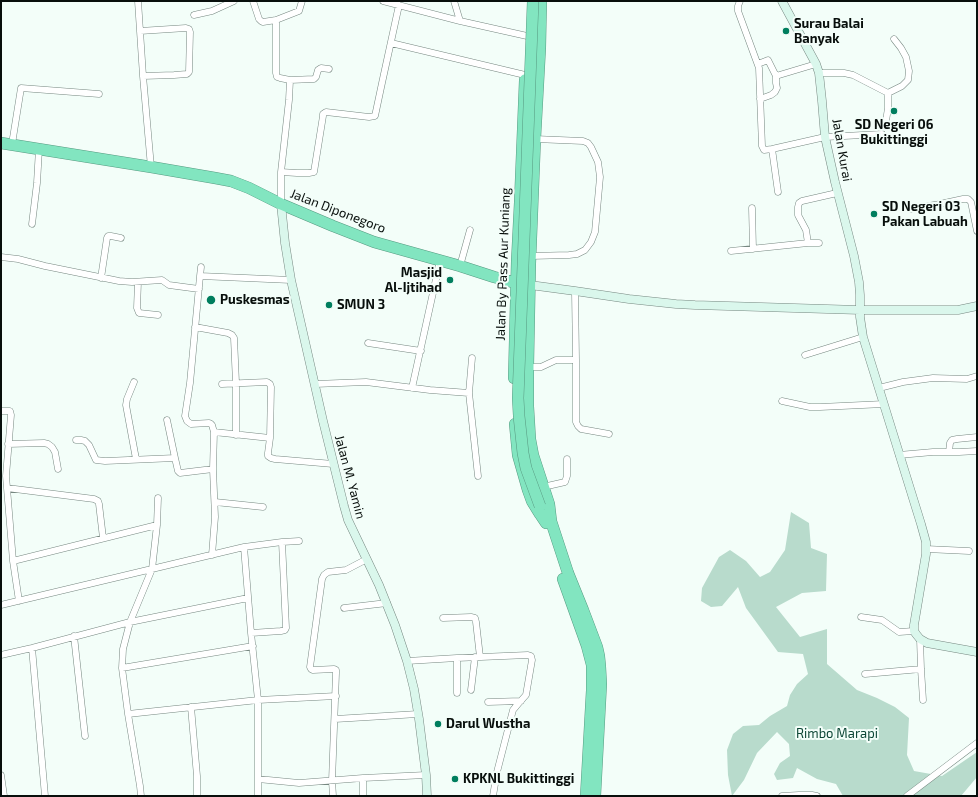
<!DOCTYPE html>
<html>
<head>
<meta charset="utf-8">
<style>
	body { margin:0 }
	#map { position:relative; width:978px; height:797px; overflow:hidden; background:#f3fef9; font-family:"Exo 2",sans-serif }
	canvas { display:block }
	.frame { position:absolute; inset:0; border:2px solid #080f0c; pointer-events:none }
</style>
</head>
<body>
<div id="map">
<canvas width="978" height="797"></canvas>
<div class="frame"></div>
</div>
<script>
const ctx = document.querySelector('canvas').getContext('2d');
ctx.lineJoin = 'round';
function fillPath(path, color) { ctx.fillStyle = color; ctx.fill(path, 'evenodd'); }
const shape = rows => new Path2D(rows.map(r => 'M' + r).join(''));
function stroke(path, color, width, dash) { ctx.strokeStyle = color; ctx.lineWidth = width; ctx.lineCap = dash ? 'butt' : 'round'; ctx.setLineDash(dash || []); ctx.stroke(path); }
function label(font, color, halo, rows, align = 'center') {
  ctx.font = font + ' "Exo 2",sans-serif'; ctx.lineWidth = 4; ctx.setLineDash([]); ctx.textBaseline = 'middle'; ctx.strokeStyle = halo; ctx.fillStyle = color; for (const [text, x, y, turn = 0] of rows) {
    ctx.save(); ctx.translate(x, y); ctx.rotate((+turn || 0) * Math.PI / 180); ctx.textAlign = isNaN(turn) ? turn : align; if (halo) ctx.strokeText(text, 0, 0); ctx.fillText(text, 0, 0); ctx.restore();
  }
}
fillPath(shape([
	[791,512,809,523,811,548,827,554,826,591,802,593,776,607,800,637,827,629,827,664,857,690,877,698,895,707,909,718,907,755,914,771,942,776,977,752,977,777,961,796,843,796,836,784,817,779,797,768,793,778,777,780,774,774,780,763,790,756,789,744,777,732,757,753,744,780,732,796,728,775,727,750,733,734,743,726,759,725,770,716,787,706,790,695,797,684,808,674,803,654,778,652,746,608,738,587,722,606,711,607,701,601,702,588,719,557,730,550,746,561,760,577,770,572,785,550]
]), '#b8dbcc');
const street = shape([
	[138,1,143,76,151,167],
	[253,1,259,19,261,21,263,22,276,20],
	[302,1,299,11,276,20,276,73,277,77,280,78,290,80,314,79,316,77,318,70,321,68,329,69],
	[383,1,460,21,527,36],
	[454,1,460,21],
	[740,1,738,6,738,11,759,68,762,146,764,150,772,149,825,137,882,134],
	[194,15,212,11,234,1],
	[140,31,186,28,189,29,190,32,189,72,187,74,174,75,143,76],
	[391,43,525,75],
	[758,64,768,60,776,76,776,83,777,88,775,92,771,95,760,99],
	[819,73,844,73,853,75,888,93],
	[776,76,816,64],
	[886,121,888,108,888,93,902,86,908,80,909,71,906,57,901,48,894,39],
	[12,144,21,88,99,94],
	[772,149,778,192],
	[281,172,297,173,309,173,314,172,323,116,323,114,326,112,369,117,375,116,382,83,399,5],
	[281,204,281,172,289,100,290,80],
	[752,208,753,249],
	[911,209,940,204,963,199,968,199,971,202,977,231],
	[32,224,37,183,39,149],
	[808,243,806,230,798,215,798,207,799,203,802,201,837,193],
	[731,251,808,243,819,243],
	[531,256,569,255,577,254,585,250,591,242,595,232,600,177,598,162,591,147,588,143,583,141,535,139],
	[1,257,18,259,45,266,119,281,132,282,162,280,169,285,199,289],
	[460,266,470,230],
	[201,267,200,276,291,280],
	[200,276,190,383,185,416,187,421,191,424,209,423,211,424,212,425,214,432,213,469,215,517,212,555],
	[101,278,107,238,108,236,111,236,121,238],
	[138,282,137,308,139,313,158,315],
	[575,291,576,360,576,422,578,426,581,429,609,434],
	[195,327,228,333,232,335,234,338,236,383,236,435],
	[368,343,421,351],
	[805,355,863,337],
	[472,358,469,393,478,476],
	[528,367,541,367,556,360,576,360],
	[134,382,127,399,126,405,136,459],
	[315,384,366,382,430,390,469,393],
	[412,388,440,261],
	[879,388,903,382,933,378,967,379,977,376],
	[782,401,810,407,820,407,884,404],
	[1,411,10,411,11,415,6,476,13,561,19,601],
	[167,420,175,458,178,471,180,473,213,469],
	[214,432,270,438,271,387,270,384,267,382,222,384],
	[270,438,268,453,268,456,271,458,275,459,333,464],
	[76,440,81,440,85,441,89,445,96,460,105,461,175,458],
	[8,444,44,443,48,444,52,447,55,452,58,469],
	[949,452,950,443,952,440,957,439,977,437],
	[899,455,933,452,959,452,977,451],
	[543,487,565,482,567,476,567,459],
	[7,488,94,499,98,501,99,504,103,538],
	[215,502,263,507],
	[244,547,251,633,258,700,258,796],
	[926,549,969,551],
	[13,561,157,525],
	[1,605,244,547,282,542,299,541],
	[344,608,387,603],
	[861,617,882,620,899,632,914,631],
	[443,618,471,617,475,618,476,622,480,657],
	[251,633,281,631,285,630,286,628,282,542],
	[74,636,85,736],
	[920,639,921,669,923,700],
	[32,648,45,796],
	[1,655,32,648,130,622,248,598],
	[407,661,457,658,528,655,531,656,532,660,526,695,518,704,513,710,497,772,493,796],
	[122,668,253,646],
	[865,674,921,669],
	[471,690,475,657],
	[457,693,457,658],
	[488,702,521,701],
	[191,707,197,776,197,796],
	[128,714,258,700,336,696],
	[335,719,418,714],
	[1,775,4,796],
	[363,778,363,796],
	[258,779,299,783,363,778,426,775],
	[799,795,812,795,817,796],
	[141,796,140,786,128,714,122,668,123,649,130,622,152,569,157,525,158,498],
	[333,796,332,781,336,673,336,670,334,669,313,670,311,669,310,667,322,579,324,575,328,572,346,570,367,559],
	[782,796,799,795,799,796],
	[907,796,977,743]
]);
const secondary = shape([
	[782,1,816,64,819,73,822,101,825,137,835,182,854,256,859,282,860,295,860,317,863,337,921,524,926,542,926,554,914,625,914,631,916,634,920,639,927,643,977,652],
	[281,204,285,243,291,280,323,421,344,506,348,520,379,585,395,625,407,661,414,689,419,719,426,775,427,796],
	[530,285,575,291,629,299,676,304,695,305,860,310,958,310,977,306]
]);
const highway = shape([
	[541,1,540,48,535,139,530,264,528,367,528,406,530,439,533,455,549,504,551,521],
	[1,143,151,167,215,178,231,181,249,188,281,204,333,226,374,242,460,266,494,277,516,283],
	[514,378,517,261,520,202,525,80],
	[515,424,518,455,528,490,532,501,540,514,546,523],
	[549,515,568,573,583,610,597,647,599,656,600,666,601,684,595,796],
	[563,579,587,646,592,665,592,690,586,796]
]);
stroke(street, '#768780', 7);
stroke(secondary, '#768780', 9);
stroke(highway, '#579a81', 12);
stroke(street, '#fff', 6);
stroke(secondary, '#daf7ec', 8);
stroke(highway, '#82e5c0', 11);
const highwayBridge = shape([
	[533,1,518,398,519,416,523,453,526,468,540,506]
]);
stroke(highwayBridge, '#579a81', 12, []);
stroke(highwayBridge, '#82e5c0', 11);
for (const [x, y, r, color] of [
	[786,31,4,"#007e5e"],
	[894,111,4,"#007e5e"],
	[874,214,4,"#007e5e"],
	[450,280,4,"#007e5e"],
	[211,300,5,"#007e5e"],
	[329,305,4,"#007e5e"],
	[438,724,4,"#007e5e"],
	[455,779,4,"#007e5e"]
]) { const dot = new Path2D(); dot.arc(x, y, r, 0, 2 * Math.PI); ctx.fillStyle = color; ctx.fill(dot); stroke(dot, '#f3fef9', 1.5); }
label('bold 13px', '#080f0c', '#f3fef9', [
	["Surau Balai",794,24],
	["Banyak",794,39],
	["SD Negeri 06",894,125,"center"],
	["Bukittinggi",894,140,"center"],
	["SD Negeri 03",882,207],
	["Pakan Labuah",882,222],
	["Masjid",442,273,"right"],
	["Al-Ijtihad",442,288,"right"],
	["Puskesmas",220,300],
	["SMUN 3",337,305],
	["Darul Wustha",446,724],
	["KPKNL Bukittinggi",463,779]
], 'left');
label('13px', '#080f0c', '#f3fef9', [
	["Jalan Kurai",842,150,80],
	["Jalan Diponegoro",338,211,21],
	["Jalan By Pass Aur Kuniang",503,264,-88],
	["Jalan M. Yamin",350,477,75]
]);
label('13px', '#0c4635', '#f3fef9', [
	["Rimbo Marapi",837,734]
]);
</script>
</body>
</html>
